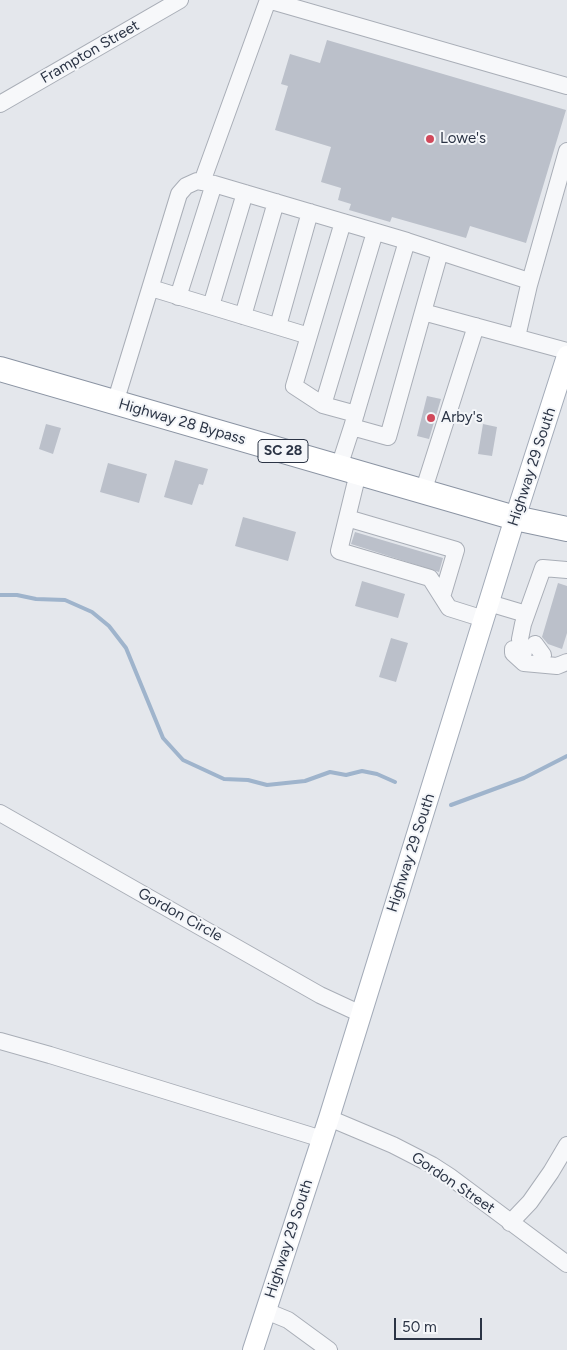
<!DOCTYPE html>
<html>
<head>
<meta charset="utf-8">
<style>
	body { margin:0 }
	#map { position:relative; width:567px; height:1350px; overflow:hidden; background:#e4e7ec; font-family:Figtree,sans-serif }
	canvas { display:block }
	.scale { position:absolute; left:394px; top:1318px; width:88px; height:22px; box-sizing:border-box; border:2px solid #2b3445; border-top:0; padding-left:6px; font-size:15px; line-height:18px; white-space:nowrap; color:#2b3445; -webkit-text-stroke:4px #f4f6f9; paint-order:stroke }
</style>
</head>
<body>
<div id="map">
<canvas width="567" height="1350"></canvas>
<div class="scale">50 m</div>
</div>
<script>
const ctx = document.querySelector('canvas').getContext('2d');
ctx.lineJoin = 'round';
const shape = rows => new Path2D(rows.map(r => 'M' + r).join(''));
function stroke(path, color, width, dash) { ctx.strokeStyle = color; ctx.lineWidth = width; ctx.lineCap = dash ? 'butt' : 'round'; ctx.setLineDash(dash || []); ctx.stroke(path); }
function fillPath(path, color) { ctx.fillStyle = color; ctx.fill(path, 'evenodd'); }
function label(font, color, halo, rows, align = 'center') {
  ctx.font = font + ' Figtree,sans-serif'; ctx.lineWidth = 4; ctx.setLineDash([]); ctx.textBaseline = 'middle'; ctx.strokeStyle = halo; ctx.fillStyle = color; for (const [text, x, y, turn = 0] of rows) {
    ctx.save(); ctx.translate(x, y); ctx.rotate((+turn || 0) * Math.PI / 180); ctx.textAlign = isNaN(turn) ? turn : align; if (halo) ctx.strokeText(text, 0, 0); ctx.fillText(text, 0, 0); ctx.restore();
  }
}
stroke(shape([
	[0,595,17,595,36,599,65,600,92,612,109,626,126,648,163,738,183,760,224,779,248,780,267,785,305,781,330,772,346,775,362,771,377,774,395,782],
	[451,805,524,778,567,756]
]), '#9fb4cc', 4);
fillPath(shape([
	[327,40,566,110,526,243,470,226,466,238,392,217,390,222,349,210,351,204,338,200,341,188,321,182,331,147,275,130,288,86,281,84,290,54,320,63],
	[427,396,441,399,429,439,417,436],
	[46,424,61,428,53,454,39,449],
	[483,424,497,427,492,456,478,454],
	[175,460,208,469,203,485,199,484,192,505,164,497],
	[108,463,147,474,139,503,100,492],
	[243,517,296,532,288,561,235,546],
	[355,532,443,558,439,572,351,544],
	[362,581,405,594,398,618,355,606],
	[558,583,567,586,567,633,562,649,548,644,542,637],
	[391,638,408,643,396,682,379,677]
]), '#bbc0ca');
const minor = shape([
	[268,0,567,86],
	[0,104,180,0],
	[202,182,268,0],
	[343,222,294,386,323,405,356,414],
	[407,241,526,280,529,285,517,337],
	[529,285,567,151],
	[151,288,309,336],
	[178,297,214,184],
	[211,306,245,193],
	[423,312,440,252],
	[243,316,276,202],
	[278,326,310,212],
	[115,403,179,194,186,186,197,181,214,184,407,241,352,427,388,437,423,312,567,351],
	[323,405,375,232],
	[339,467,352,427],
	[358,473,339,551,430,578,449,608,484,619],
	[423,492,476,326],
	[347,518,456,550,442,597],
	[489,603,526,614],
	[535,644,543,655],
	[513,649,513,653,524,663,557,666,567,662],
	[524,652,521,649,520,639,523,624,543,568,567,570],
	[0,813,320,995,361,1014],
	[0,1041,50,1055,322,1139],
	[329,1118,393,1145,432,1165,449,1176,567,1264],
	[510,1223,530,1202,551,1172,567,1145],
	[266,1311,288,1320,329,1350]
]);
const major = shape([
	[253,1350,329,1118,515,518,567,356]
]);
const highway = shape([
	[0,369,515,518,567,529]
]);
stroke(minor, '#a9aeb7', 18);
stroke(major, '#a3abb8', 22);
stroke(highway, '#8b94a3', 26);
stroke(minor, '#f7f8fa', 16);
stroke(major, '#fff', 20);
stroke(highway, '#fff', 24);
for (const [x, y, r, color] of [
	[430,139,5,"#d1495b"],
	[431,418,5,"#d1495b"]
]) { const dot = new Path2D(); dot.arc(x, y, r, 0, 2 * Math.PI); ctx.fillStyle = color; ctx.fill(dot); stroke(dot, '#f4f6f9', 2); }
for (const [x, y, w] of [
	[283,451,50]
]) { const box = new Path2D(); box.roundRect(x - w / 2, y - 11.5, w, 23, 4); ctx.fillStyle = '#f4f6f9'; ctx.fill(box); stroke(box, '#2b3445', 1); }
label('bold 14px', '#2b3445', null, [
	["SC 28",283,451]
]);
label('15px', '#2b3445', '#f4f6f9', [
	["Frampton Street",90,52,-30],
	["Highway 28 Bypass",182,422,16],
	["Highway 29 South",532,467,-72],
	["Highway 29 South",411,853,-72],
	["Gordon Circle",180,915,29],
	["Gordon Street",453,1183,34],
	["Highway 29 South",289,1239,-72]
]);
label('15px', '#2b3445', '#f4f6f9', [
	["Lowe's",440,139],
	["Arby's",441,418]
], 'left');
</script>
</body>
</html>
